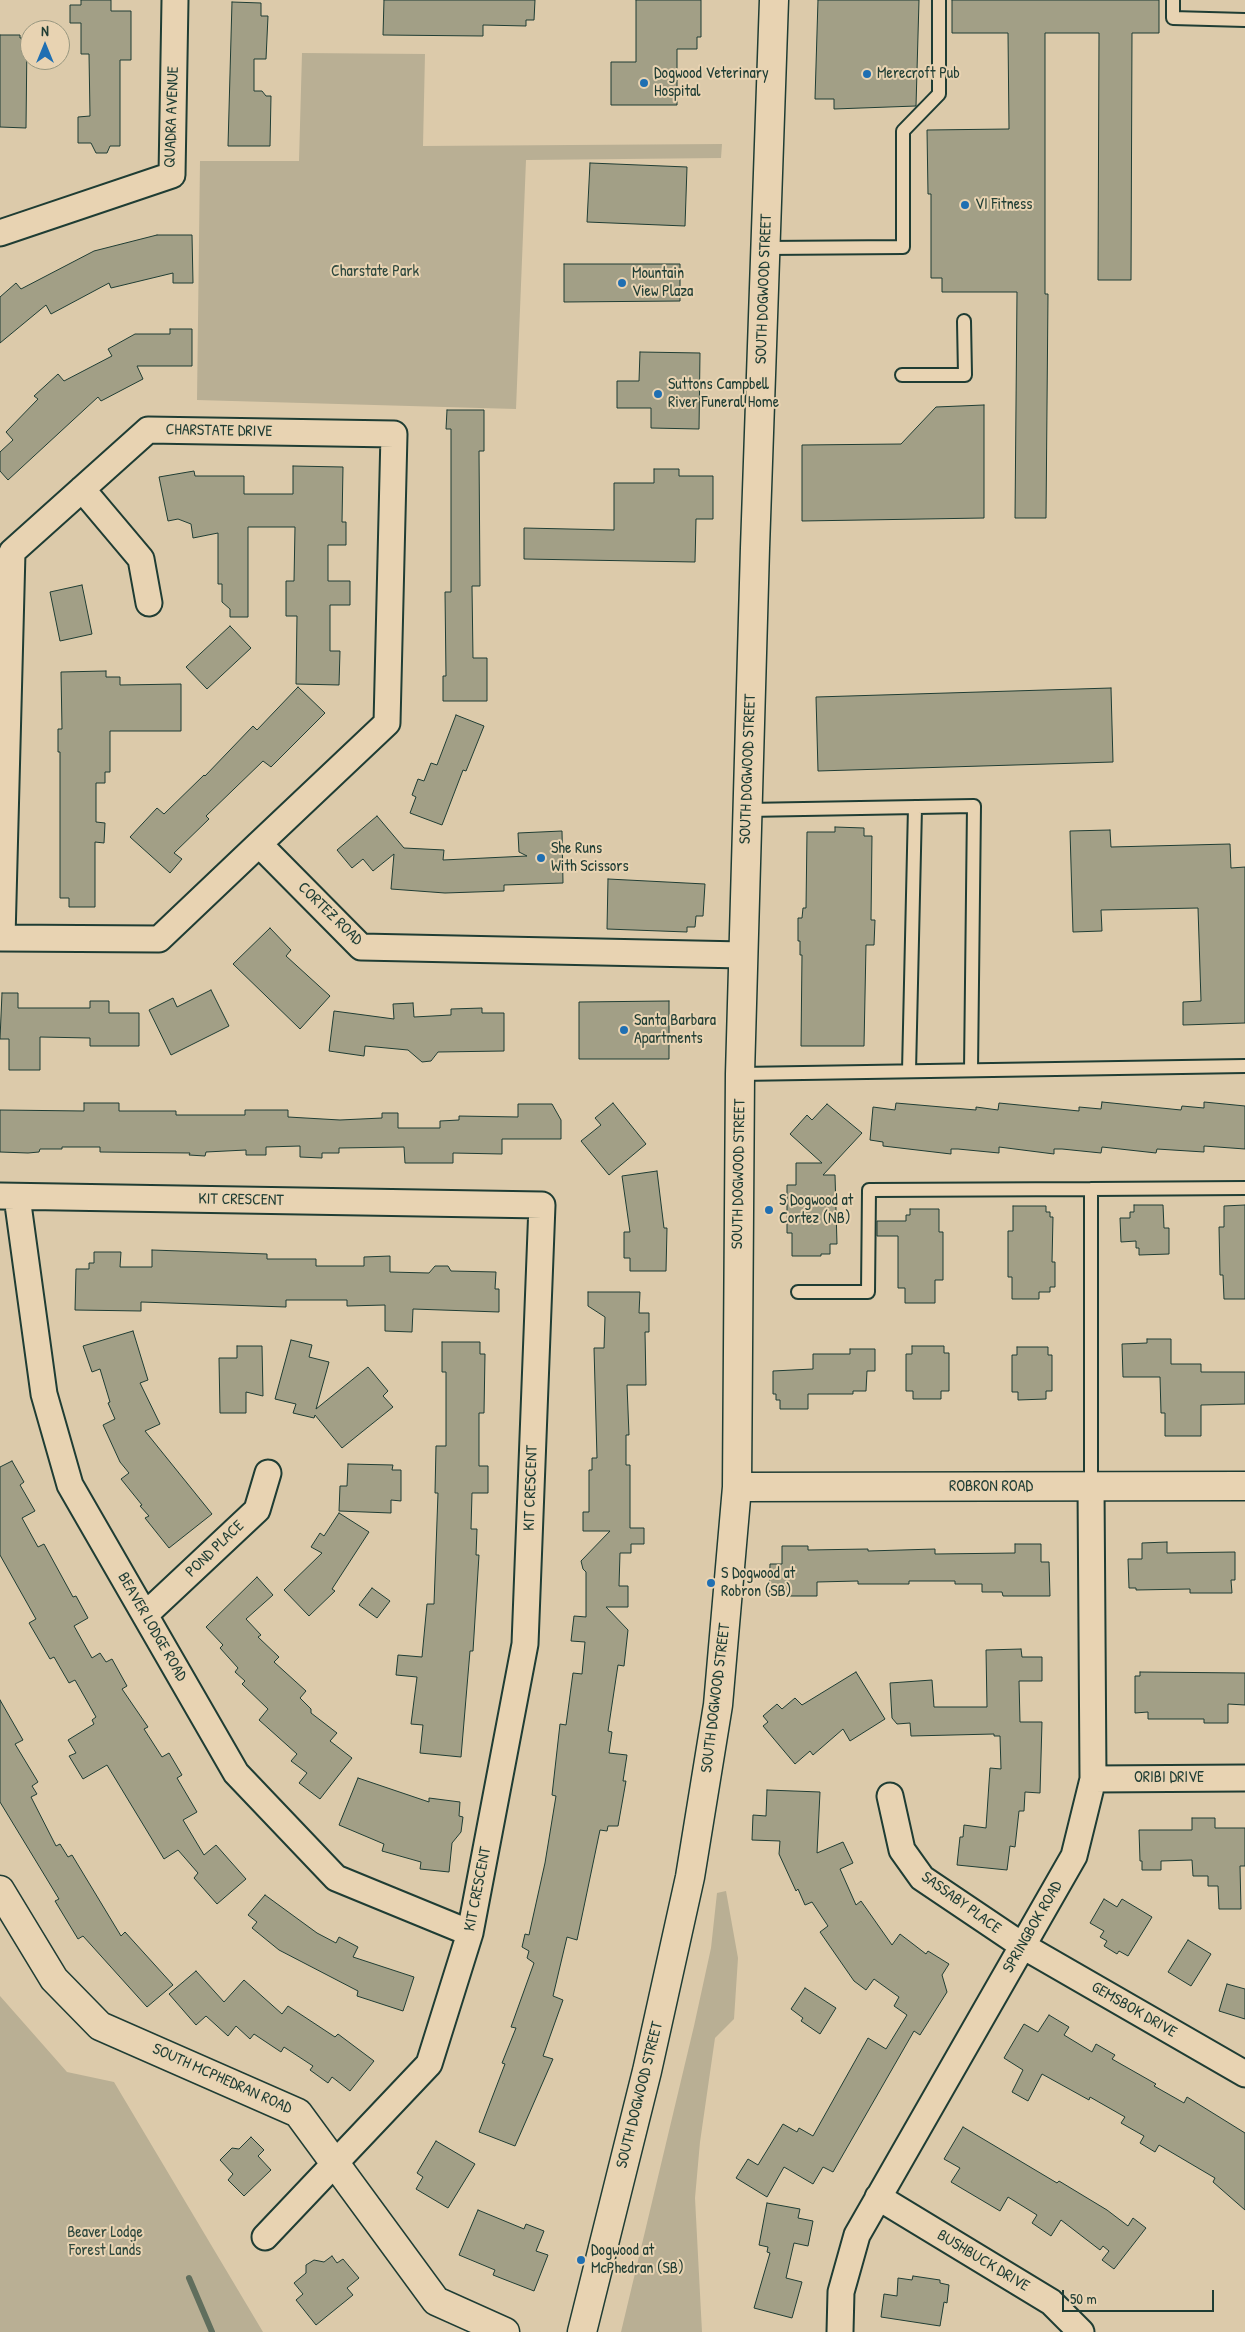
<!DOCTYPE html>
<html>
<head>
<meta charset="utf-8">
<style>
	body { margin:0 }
	#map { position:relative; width:1245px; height:2332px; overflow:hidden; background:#dccaaa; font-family:"Patrick Hand",sans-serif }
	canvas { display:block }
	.north { position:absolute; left:20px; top:20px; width:50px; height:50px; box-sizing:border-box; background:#e8d3b2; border:1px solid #989780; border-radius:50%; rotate:0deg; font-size:14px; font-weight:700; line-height:20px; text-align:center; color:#1f3d34 }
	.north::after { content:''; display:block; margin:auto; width:18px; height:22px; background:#1f6fb2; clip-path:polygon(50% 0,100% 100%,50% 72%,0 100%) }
	.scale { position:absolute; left:1062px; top:2290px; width:152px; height:22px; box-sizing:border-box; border:2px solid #1f3d34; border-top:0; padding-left:6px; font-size:15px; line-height:18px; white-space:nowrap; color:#1f3d34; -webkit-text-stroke:4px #e8d3b2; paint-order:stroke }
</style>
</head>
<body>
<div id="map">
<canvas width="1245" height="2332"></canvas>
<div class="north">N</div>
<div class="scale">50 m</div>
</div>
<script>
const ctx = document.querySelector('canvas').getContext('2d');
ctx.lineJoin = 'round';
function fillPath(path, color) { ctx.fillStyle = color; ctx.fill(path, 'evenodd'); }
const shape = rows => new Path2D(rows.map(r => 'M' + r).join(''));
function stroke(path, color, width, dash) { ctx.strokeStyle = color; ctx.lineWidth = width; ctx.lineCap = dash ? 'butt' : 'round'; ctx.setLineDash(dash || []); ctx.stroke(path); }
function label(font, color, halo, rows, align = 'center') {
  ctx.font = font + ' "Patrick Hand",sans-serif'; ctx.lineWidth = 4; ctx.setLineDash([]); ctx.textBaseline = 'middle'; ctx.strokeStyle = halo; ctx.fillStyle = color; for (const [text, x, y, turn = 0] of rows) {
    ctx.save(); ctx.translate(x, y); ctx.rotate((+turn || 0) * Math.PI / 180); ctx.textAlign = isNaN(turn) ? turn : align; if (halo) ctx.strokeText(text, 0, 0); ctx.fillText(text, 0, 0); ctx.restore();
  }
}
fillPath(shape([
	[302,53,425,54,423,146,722,144,721,158,526,160,516,409,197,400,200,161,299,161],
	[726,1891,738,1958,734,2019,715,2038,700,2142,695,2198,702,2332,621,2332,694,2026,711,1948,717,1893],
	[0,1996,67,2072,114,2082,263,2332,0,2332]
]), '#b9af94');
stroke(shape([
	[189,2278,212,2332]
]), '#606e5d', 6);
const building = shape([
	[81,0,111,0,111,11,131,11,131,60,120,60,120,146,110,146,107,153,96,153,91,143,78,143,78,117,90,116,89,54,81,54,81,23,70,23,70,5,81,5,81,0],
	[384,0,535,0,534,20,526,20,526,26,483,25,483,36,383,35,384,0],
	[636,0,701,0,701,37,697,37,697,49,677,49,677,105,611,105,611,62,636,62,636,0],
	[818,0,919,0,916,106,834,109,834,99,815,99,818,0],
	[952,0,1159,0,1159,33,1132,33,1131,280,1098,280,1099,33,1045,33,1045,294,1048,294,1046,518,1015,518,1017,292,942,292,942,278,931,278,931,194,928,194,927,130,1009,129,1008,33,952,33,952,0],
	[232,2,261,3,261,16,268,16,266,59,254,59,254,91,262,91,266,96,271,96,270,146,228,146,232,2],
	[0,35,20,35,20,38,27,38,26,128,0,127,0,35],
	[590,163,687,167,685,226,587,222,590,163],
	[157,235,192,235,193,283,173,283,173,273,111,288,109,283,51,314,46,305,0,343,0,297,16,283,21,289,94,251,157,235],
	[564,264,680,264,680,301,564,302,564,264],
	[170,329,192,329,192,366,137,366,143,379,101,401,98,397,8,480,0,471,0,452,13,440,6,432,38,399,34,396,58,374,64,381,112,356,108,349,135,334,170,334,170,329],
	[640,352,700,353,699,429,651,428,651,408,617,408,617,381,639,381,640,352],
	[984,405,984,518,802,521,802,445,901,444,936,407,984,405],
	[447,410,484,410,484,451,479,451,480,586,472,586,473,658,487,658,487,701,443,701,443,676,446,676,445,592,451,592,451,429,446,429,447,410],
	[293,466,343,467,342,522,346,522,346,545,328,545,328,581,350,581,350,605,330,605,330,651,340,651,339,685,296,684,297,616,286,616,286,581,294,581,295,527,248,527,248,617,230,617,230,609,222,602,222,584,218,584,218,533,193,538,191,524,178,519,168,521,159,477,194,471,195,476,244,476,244,494,293,494,293,466],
	[654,469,679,469,679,476,713,476,713,519,696,519,695,562,524,559,524,528,614,530,614,483,654,483,654,469],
	[82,585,92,634,60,641,50,592,82,585],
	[230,626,251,648,207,689,186,667,230,626],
	[106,671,106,677,120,677,120,685,181,684,181,731,110,731,110,772,105,772,105,783,96,783,96,822,105,823,104,843,95,842,95,907,69,907,69,898,60,898,60,752,58,752,58,729,62,729,61,672,106,671],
	[298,687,325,713,271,767,263,761,206,816,209,819,174,853,182,859,170,873,130,837,157,808,164,814,204,775,205,776,253,726,257,730,298,687],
	[1111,688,1113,762,818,771,816,697,1111,688],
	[456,715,484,726,466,771,463,770,442,825,410,813,416,797,412,795,418,779,424,781,431,763,437,765,456,715],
	[377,816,404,848,444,850,443,860,527,856,519,852,518,833,562,831,563,883,504,885,504,891,445,893,391,889,394,854,373,871,363,859,352,868,337,850,377,816],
	[835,827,864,828,864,836,872,836,871,920,875,920,874,945,866,945,864,1046,801,1046,802,955,800,955,800,941,798,941,798,918,802,918,803,908,806,908,807,832,835,832,835,827],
	[1110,830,1111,847,1230,844,1231,868,1245,867,1245,1023,1183,1025,1183,1002,1201,1001,1198,908,1101,910,1102,931,1073,932,1070,831,1110,830],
	[608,879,705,884,703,916,696,916,695,927,687,927,687,932,607,929,608,879],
	[270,928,291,950,286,956,330,996,300,1029,233,964,270,928],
	[211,990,229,1026,171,1055,149,1010,173,998,177,1007,211,990],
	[2,993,18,993,18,1008,90,1008,90,1001,109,1001,109,1013,139,1013,139,1046,90,1046,90,1038,40,1037,40,1070,9,1070,9,1039,0,1039,2,993],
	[669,1001,669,1059,579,1059,579,1002,669,1001],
	[413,1003,414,1017,451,1015,451,1009,482,1008,482,1013,504,1013,504,1051,438,1052,431,1061,422,1062,408,1050,365,1046,364,1056,329,1051,334,1011,394,1019,393,1004,413,1003],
	[1102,1102,1181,1110,1182,1106,1204,1108,1204,1102,1245,1106,1245,1149,1204,1146,1204,1152,1157,1149,1156,1153,1102,1147,1101,1153,1062,1149,1054,1149,1054,1154,999,1147,999,1153,958,1149,951,1149,951,1154,883,1146,883,1142,870,1140,873,1107,895,1110,896,1103,976,1110,976,1107,998,1110,999,1103,1079,1111,1079,1107,1101,1109,1102,1102],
	[84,1103,119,1103,119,1111,176,1111,176,1115,245,1115,245,1110,288,1110,288,1117,340,1120,382,1118,382,1113,398,1113,398,1128,440,1128,440,1121,459,1120,459,1116,518,1117,518,1104,552,1104,561,1120,561,1139,502,1139,502,1154,453,1153,453,1163,405,1163,404,1147,339,1148,339,1153,322,1153,322,1158,300,1157,300,1146,266,1147,266,1155,246,1155,246,1150,206,1152,205,1156,189,1155,190,1153,100,1152,100,1147,62,1147,62,1149,40,1149,39,1152,28,1153,0,1152,0,1110,84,1111,84,1103],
	[613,1103,646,1144,609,1175,581,1141,601,1125,595,1118,613,1103],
	[827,1104,862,1133,823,1175,835,1175,837,1244,830,1244,830,1254,821,1254,821,1256,792,1256,792,1233,787,1233,787,1185,796,1185,796,1163,822,1163,790,1134,807,1115,812,1120,827,1104],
	[657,1171,664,1228,667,1228,666,1271,630,1271,630,1258,624,1258,624,1232,630,1232,622,1176,657,1171],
	[1134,1205,1163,1205,1164,1228,1169,1228,1169,1254,1139,1255,1139,1248,1136,1248,1136,1241,1121,1242,1120,1218,1130,1218,1130,1212,1134,1212,1134,1205],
	[1245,1205,1245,1299,1224,1299,1223,1275,1220,1275,1219,1227,1224,1227,1224,1206,1245,1205],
	[1013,1206,1046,1206,1046,1212,1050,1212,1050,1217,1053,1217,1052,1262,1055,1262,1055,1287,1050,1287,1050,1292,1039,1292,1039,1299,1012,1299,1012,1277,1008,1277,1008,1231,1013,1231,1013,1206],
	[910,1209,939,1209,939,1232,943,1232,943,1280,935,1280,935,1303,905,1303,905,1288,898,1288,898,1236,877,1236,877,1221,906,1221,906,1215,910,1215,910,1209],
	[152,1250,267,1254,267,1259,316,1259,316,1266,364,1266,364,1257,390,1256,390,1272,429,1273,435,1266,448,1266,451,1271,496,1272,495,1289,499,1289,499,1312,413,1309,412,1332,385,1331,385,1305,347,1306,347,1300,286,1300,286,1307,141,1302,141,1311,75,1310,76,1269,89,1269,89,1263,94,1263,94,1252,121,1252,120,1267,152,1267,152,1250],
	[588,1292,640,1292,639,1313,649,1313,649,1332,645,1332,646,1385,627,1385,629,1435,626,1435,626,1465,630,1465,630,1528,644,1528,644,1544,631,1544,631,1553,620,1553,619,1586,628,1586,628,1607,606,1607,628,1630,624,1666,618,1665,608,1731,612,1732,609,1753,627,1755,623,1781,626,1781,618,1826,608,1826,607,1831,600,1830,577,1940,567,1937,553,1996,563,2000,543,2056,553,2059,515,2146,479,2132,505,2064,502,2063,516,2028,511,2027,534,1963,527,1958,529,1951,522,1947,525,1934,529,1935,545,1863,556,1796,552,1795,560,1724,566,1725,573,1673,582,1674,585,1642,571,1641,574,1616,586,1617,586,1572,583,1569,581,1561,610,1531,583,1531,583,1512,589,1512,589,1470,592,1470,592,1458,597,1458,594,1348,604,1348,605,1317,588,1306,588,1292],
	[133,1331,148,1380,140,1383,160,1424,145,1431,212,1514,169,1548,145,1518,149,1516,140,1506,142,1505,121,1479,129,1473,120,1462,103,1425,115,1419,108,1403,110,1402,100,1369,92,1372,83,1346,133,1331],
	[1147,1339,1171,1339,1171,1364,1201,1364,1201,1372,1245,1372,1245,1404,1201,1405,1201,1436,1165,1436,1165,1413,1161,1413,1160,1377,1123,1377,1122,1344,1147,1343,1147,1339],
	[291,1340,312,1345,309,1357,329,1362,316,1409,368,1367,388,1391,383,1396,393,1407,342,1448,315,1415,314,1418,293,1413,296,1404,275,1399,291,1340],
	[442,1342,480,1342,480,1354,485,1354,484,1413,479,1413,479,1466,488,1466,488,1493,472,1493,471,1529,477,1529,476,1555,479,1555,473,1651,470,1651,461,1757,420,1753,423,1725,411,1724,417,1677,396,1675,398,1655,422,1657,427,1604,434,1604,438,1493,435,1493,436,1446,446,1446,446,1372,442,1372,442,1342],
	[237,1346,262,1346,263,1396,246,1392,246,1413,220,1413,219,1358,237,1358,237,1346],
	[912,1346,944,1346,944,1353,949,1353,949,1391,941,1391,941,1399,913,1399,913,1391,906,1391,906,1354,912,1354,912,1346],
	[1017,1347,1048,1347,1048,1355,1052,1355,1052,1391,1046,1391,1046,1399,1018,1400,1018,1392,1012,1392,1012,1355,1017,1355,1017,1347],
	[850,1349,875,1349,875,1371,867,1371,866,1391,853,1391,853,1394,808,1394,808,1409,780,1409,780,1400,776,1400,776,1394,773,1394,773,1371,813,1369,813,1354,850,1354,850,1349],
	[12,1461,24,1482,20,1485,35,1511,22,1518,38,1547,44,1544,73,1597,76,1596,88,1618,74,1626,92,1658,100,1653,106,1662,112,1659,127,1686,122,1689,148,1727,144,1729,162,1757,169,1753,182,1775,177,1778,197,1812,183,1820,204,1855,216,1845,246,1879,217,1904,194,1878,198,1873,178,1850,164,1859,107,1765,83,1779,69,1756,76,1753,68,1740,94,1724,92,1720,96,1717,75,1680,69,1683,54,1657,50,1659,29,1623,36,1619,0,1555,0,1467,12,1461],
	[348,1464,393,1465,392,1470,401,1470,401,1501,391,1500,391,1513,339,1511,340,1486,347,1486,348,1464],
	[339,1513,369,1532,332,1589,335,1591,309,1616,284,1590,322,1553,311,1547,320,1533,324,1536,339,1513],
	[1167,1542,1167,1553,1235,1552,1235,1580,1231,1580,1232,1593,1190,1593,1190,1589,1136,1590,1136,1588,1129,1588,1128,1559,1142,1559,1142,1543,1167,1542],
	[1015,1544,1041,1544,1041,1562,1049,1562,1050,1596,1003,1596,1002,1592,982,1592,982,1584,955,1584,955,1581,909,1581,909,1584,858,1584,858,1581,817,1582,817,1596,769,1596,770,1564,782,1564,782,1546,808,1546,808,1550,868,1549,868,1551,935,1549,935,1554,1015,1553,1015,1544],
	[257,1577,273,1595,246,1619,261,1635,258,1637,279,1657,274,1662,306,1691,300,1698,311,1709,311,1713,337,1733,330,1741,352,1758,320,1799,299,1783,307,1773,291,1761,297,1754,259,1720,268,1709,242,1684,245,1681,235,1672,238,1668,220,1648,223,1645,206,1627,257,1577],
	[372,1588,390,1601,377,1618,359,1605,372,1588],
	[1021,1649,1022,1657,1042,1657,1042,1681,1019,1681,1020,1722,1042,1722,1040,1793,1025,1792,1024,1811,1019,1811,1015,1847,1010,1846,1007,1870,957,1865,960,1837,963,1837,964,1825,986,1828,990,1768,1001,1769,1000,1736,994,1736,994,1734,911,1736,910,1723,897,1724,892,1718,890,1683,932,1680,934,1707,987,1707,986,1650,1021,1649],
	[856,1672,885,1719,850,1741,843,1729,813,1755,810,1751,795,1764,763,1726,768,1722,763,1716,777,1704,782,1709,795,1698,802,1705,856,1672],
	[1140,1672,1245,1673,1245,1705,1228,1704,1228,1723,1204,1723,1204,1719,1148,1719,1148,1712,1135,1713,1135,1676,1140,1676,1140,1672],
	[0,1700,23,1740,15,1744,38,1782,32,1786,37,1794,31,1797,56,1846,60,1844,68,1857,72,1855,121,1936,125,1932,173,1985,147,2007,83,1936,78,1939,55,1901,59,1899,0,1802,0,1700],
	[358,1778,429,1802,429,1798,460,1802,459,1816,463,1817,461,1832,452,1843,449,1872,420,1869,421,1862,382,1851,384,1844,339,1825,358,1778],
	[767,1790,820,1792,817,1853,843,1842,853,1863,840,1869,856,1905,861,1901,892,1945,900,1934,926,1954,928,1951,949,1964,942,1975,947,1992,920,2035,914,2031,833,2172,823,2167,813,2184,784,2167,767,2197,736,2178,748,2159,758,2165,783,2124,797,2132,799,2128,813,2136,868,2038,886,2049,907,2015,894,2006,899,1997,874,1979,866,1990,854,1981,820,1932,828,1926,812,1902,805,1905,798,1889,796,1891,779,1854,780,1841,752,1840,753,1815,766,1816,767,1790],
	[1192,1818,1215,1818,1215,1828,1245,1828,1245,1866,1240,1866,1241,1909,1219,1909,1218,1886,1208,1886,1208,1876,1193,1876,1192,1860,1161,1861,1161,1870,1142,1870,1142,1861,1140,1861,1139,1830,1192,1830,1192,1818],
	[265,1895,317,1933,336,1943,339,1937,358,1947,353,1957,414,1977,403,2011,357,1996,358,1991,279,1950,263,1937,252,1928,257,1922,248,1915,265,1895],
	[1104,1899,1117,1907,1122,1899,1152,1917,1128,1956,1119,1951,1117,1954,1104,1946,1107,1941,1100,1937,1104,1931,1090,1923,1104,1899],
	[1188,1940,1211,1954,1191,1986,1168,1972,1188,1940],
	[196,1971,224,2002,244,1980,282,2014,288,2006,335,2037,338,2034,374,2061,350,2091,332,2077,328,2083,310,2070,313,2066,284,2047,281,2052,254,2034,250,2039,236,2026,228,2036,206,2016,196,2025,169,1994,196,1971],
	[1227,1984,1245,1989,1245,2019,1219,2011,1227,1984],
	[805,1988,836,2008,820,2034,801,2021,803,2018,791,2009,805,1988],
	[1049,2015,1069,2027,1064,2035,1092,2052,1096,2044,1115,2055,1112,2059,1156,2084,1154,2086,1184,2103,1187,2097,1245,2133,1245,2210,1213,2182,1215,2178,1159,2145,1155,2152,1140,2143,1144,2136,1121,2123,1125,2117,1090,2097,1089,2100,1042,2074,1028,2101,1012,2092,1023,2070,1004,2058,1024,2024,1038,2032,1049,2015],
	[963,2127,1057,2183,1059,2181,1107,2210,1128,2226,1133,2218,1146,2228,1114,2269,1102,2260,1109,2251,1103,2246,1100,2250,1061,2220,1051,2236,1032,2223,1037,2215,1008,2197,1000,2211,951,2182,960,2168,944,2159,963,2127],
	[251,2137,264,2150,258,2156,271,2170,244,2196,228,2180,233,2174,220,2160,232,2148,239,2149,251,2137],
	[436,2141,475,2164,448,2208,416,2189,423,2177,417,2173,436,2141],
	[767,2203,800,2209,798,2218,813,2221,808,2246,794,2243,786,2278,802,2282,792,2318,754,2308,770,2253,767,2252,768,2247,759,2245,767,2203],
	[478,2210,524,2229,526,2224,544,2231,536,2251,548,2255,534,2291,493,2275,495,2270,459,2255,478,2210],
	[332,2256,337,2263,343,2259,359,2278,347,2288,353,2295,316,2325,296,2300,303,2294,294,2283,306,2273,306,2265,314,2260,324,2262,332,2256],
	[913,2276,940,2280,940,2283,949,2285,947,2303,944,2302,940,2326,881,2317,884,2294,897,2296,898,2278,912,2280,913,2276]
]);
fillPath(building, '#a29f86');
stroke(building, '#1f3d34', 1);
const lane = shape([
	[1173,0,1173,18,1245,20],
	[765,248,903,247,903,131,939,94,939,0],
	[902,375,965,375,964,321],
	[747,810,974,806,971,1070],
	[909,1071,915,807],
	[740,1074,1245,1066],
	[798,1292,868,1292,869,1190,1091,1189],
	[1091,1486,1091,1189,1245,1188]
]);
const street = shape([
	[0,233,172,175,175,0],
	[82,489,141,559,149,603],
	[0,938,159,939,259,844,361,947,743,955],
	[2,938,12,552,148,430,394,434,387,723,259,844],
	[0,1196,542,1205,525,1644,470,1933,429,2064,265,2237],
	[17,1197,44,1394,70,1485,236,1773,336,1878,470,1933],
	[145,1615,257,1510,268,1473],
	[1093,1779,1245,1778],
	[890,1796,902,1850,922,1878,1023,1946,1245,2074],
	[878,2197,1051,2302,1081,2332],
	[840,2332,841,2292,857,2235,1074,1856,1093,1779,1091,1486]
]);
const secondary = shape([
	[737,1487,1245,1486],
	[0,1890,54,1979,100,2026,298,2113,436,2301,505,2332],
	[582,2332,647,2071,690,1877,718,1705,737,1487,740,1074,755,548,774,0]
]);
stroke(lane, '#1f3d34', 16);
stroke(street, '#1f3d34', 29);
stroke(secondary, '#1f3d34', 31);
stroke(lane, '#e8d3b2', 12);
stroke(street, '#e8d3b2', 25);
stroke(secondary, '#e8d3b2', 28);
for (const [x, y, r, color] of [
	[867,74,5,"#1f6fb2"],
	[644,83,5,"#1f6fb2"],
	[965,205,5,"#1f6fb2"],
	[622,283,5,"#1f6fb2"],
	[658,394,5,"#1f6fb2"],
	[541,858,5,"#1f6fb2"],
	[624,1030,5,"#1f6fb2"],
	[769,1210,5,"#1f6fb2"],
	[711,1583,5,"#1f6fb2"],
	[581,2260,5,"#1f6fb2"]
]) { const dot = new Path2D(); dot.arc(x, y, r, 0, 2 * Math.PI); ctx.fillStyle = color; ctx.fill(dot); stroke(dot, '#e8d3b2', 2); }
label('16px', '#1f3d34', '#e8d3b2', [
	["Dogwood Veterinary",654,74],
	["Hospital",654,92],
	["Merecroft Pub",877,74],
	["VI Fitness",975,205],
	["Mountain",632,274],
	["View Plaza",632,292],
	["Suttons Campbell",668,385],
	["River Funeral Home",668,403],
	["She Runs",551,849],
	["With Scissors",551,867],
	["Santa Barbara",634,1021],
	["Apartments",634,1039],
	["S Dogwood at",779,1201],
	["Cortez (NB)",779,1219],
	["S Dogwood at",721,1574],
	["Robron (SB)",721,1592],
	["Dogwood at",591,2251],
	["McPhedran (SB)",591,2269]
], 'left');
label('16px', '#1f3d34', '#e8d3b2', [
	["QUADRA AVENUE",172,117,-88],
	["SOUTH DOGWOOD STREET",764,289,-88],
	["CHARSTATE DRIVE",219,431,1],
	["SOUTH DOGWOOD STREET",748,769,-88],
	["CORTEZ ROAD",330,914,44],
	["SOUTH DOGWOOD STREET",739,1174,-89],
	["KIT CRESCENT",241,1200,1],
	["ROBRON ROAD",991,1487],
	["KIT CRESCENT",531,1488,-88],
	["POND PLACE",215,1549,-44],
	["BEAVER LODGE ROAD",152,1627,60],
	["SOUTH DOGWOOD STREET",716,1698,-83],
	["ORIBI DRIVE",1169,1778],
	["KIT CRESCENT",478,1889,-79],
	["SASSABY PLACE",961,1903,36],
	["SPRINGBOK ROAD",1033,1927,-60],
	["GEMSBOK DRIVE",1134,2010,30],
	["SOUTH MCPHEDRAN ROAD",222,2079,24],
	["SOUTH DOGWOOD STREET",640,2095,-76],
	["BUSHBUCK DRIVE",983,2261,31]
]);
label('16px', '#2e483e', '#e8d3b2', [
	["Charstate Park",375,272],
	["Beaver Lodge",105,2233],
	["Forest Lands",105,2251]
]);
</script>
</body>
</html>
